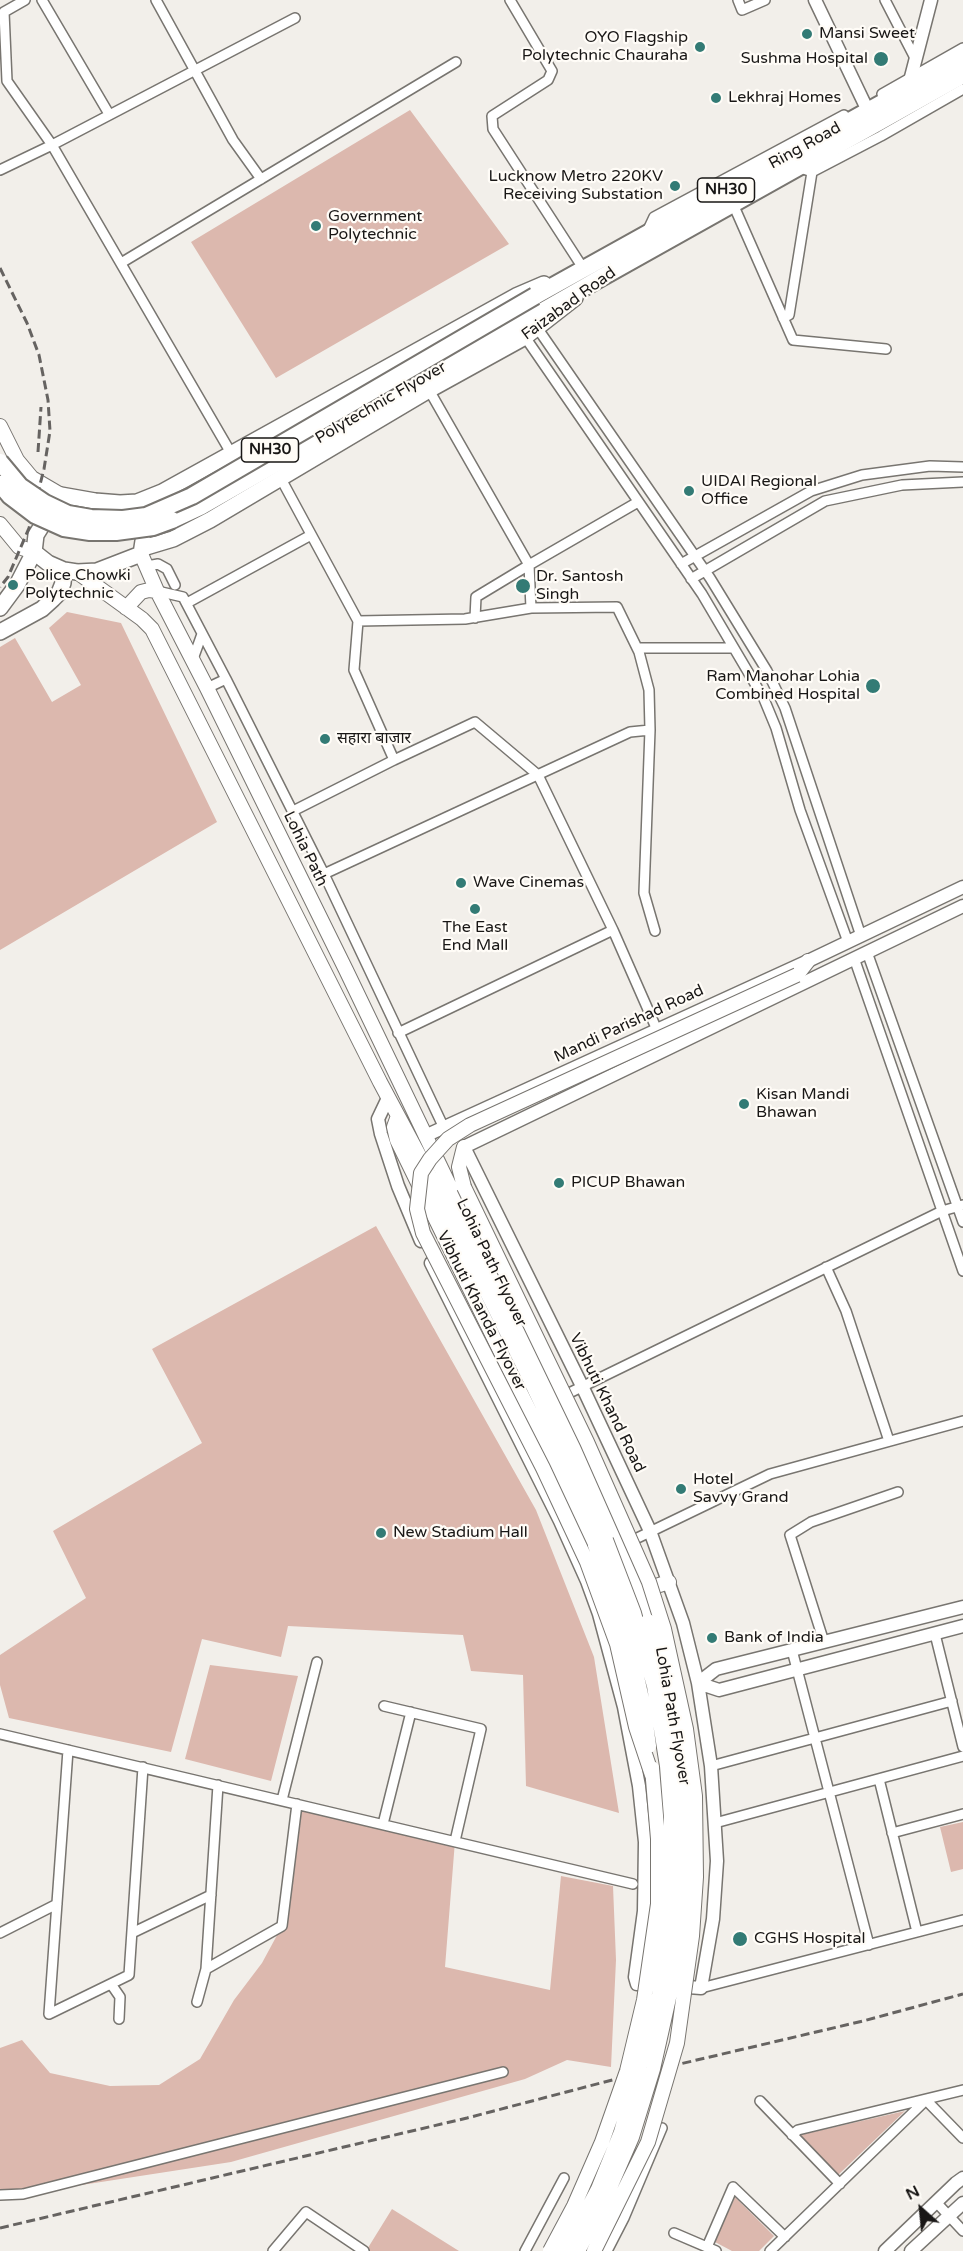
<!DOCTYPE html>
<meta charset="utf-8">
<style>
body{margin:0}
#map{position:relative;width:963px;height:2251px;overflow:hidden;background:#f2efea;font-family:"Varela Round",sans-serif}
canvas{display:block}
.north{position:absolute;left:891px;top:2179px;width:60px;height:60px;-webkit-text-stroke:4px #fffcf7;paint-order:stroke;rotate:333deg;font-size:16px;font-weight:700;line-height:24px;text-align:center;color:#191716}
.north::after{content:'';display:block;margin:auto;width:21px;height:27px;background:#191716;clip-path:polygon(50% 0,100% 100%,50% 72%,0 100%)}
</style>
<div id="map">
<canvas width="963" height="2251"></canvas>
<div class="north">N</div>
</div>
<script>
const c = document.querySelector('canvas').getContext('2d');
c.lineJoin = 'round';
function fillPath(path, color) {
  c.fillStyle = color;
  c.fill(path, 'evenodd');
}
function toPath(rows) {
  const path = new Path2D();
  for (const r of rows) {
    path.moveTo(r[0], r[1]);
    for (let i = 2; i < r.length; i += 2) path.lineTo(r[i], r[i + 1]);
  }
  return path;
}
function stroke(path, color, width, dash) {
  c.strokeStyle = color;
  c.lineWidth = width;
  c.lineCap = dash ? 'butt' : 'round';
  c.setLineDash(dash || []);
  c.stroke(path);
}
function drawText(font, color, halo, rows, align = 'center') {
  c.font = font + ' "Varela Round","Noto Sans Devanagari",sans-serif';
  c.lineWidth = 4.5;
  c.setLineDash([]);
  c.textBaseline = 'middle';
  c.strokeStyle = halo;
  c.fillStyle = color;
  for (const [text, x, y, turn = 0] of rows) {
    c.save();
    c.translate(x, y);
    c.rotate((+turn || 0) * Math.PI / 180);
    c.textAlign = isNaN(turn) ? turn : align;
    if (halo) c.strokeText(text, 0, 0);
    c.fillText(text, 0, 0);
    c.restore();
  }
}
fillPath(toPath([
 [410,110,509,244,276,378,191,242],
 [67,612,121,623,217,822,0,950,0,647,15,638,52,702,81,685,49,628],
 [376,1226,536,1510,594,1657,619,1813,526,1786,523,1675,471,1671,463,1635,288,1626,281,1657,202,1639,171,1752,9,1718,0,1685,0,1655,86,1598,53,1531,202,1443,152,1349],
 [210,1665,298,1676,271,1781,185,1759],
 [297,1804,455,1841,445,1967,550,1990,561,1876,613,1886,616,1960,611,2067,567,2060,525,2079,231,2162,23,2194,0,2195,0,2048,22,2040,50,2073,110,2086,159,2085,200,2059,234,2000,262,1963,282,1926],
 [963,1822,963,1869,951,1872,940,1827],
 [905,2111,838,2175,800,2135],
 [735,2197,774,2236,759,2251,732,2251,715,2242],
 [392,2209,459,2251,366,2251]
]), '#dcb8ae');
const minor = toPath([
 [25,0,4,12,7,81,52,145,231,453],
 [42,0,109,114],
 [156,0,233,140,261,179],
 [510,0,552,71,548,80,492,116,493,129,583,268],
 [738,0,742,10,765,0],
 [885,0,916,60],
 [882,94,963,48],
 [801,168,812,172,881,136,963,89],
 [0,170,52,145,295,18],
 [733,204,793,340,886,349],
 [647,232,654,217,844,115],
 [121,263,456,62],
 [783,318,789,315,812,172],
 [538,329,710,578,767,671,785,708,861,936],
 [525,337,702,594,764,699,776,728,800,810,848,942],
 [429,390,529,565,638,502],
 [280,477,358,621,354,670,394,760],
 [681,564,811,491,862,475,930,466,963,467],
 [147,566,158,564,167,569,175,585],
 [691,579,825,501,902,485,963,482],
 [157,591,183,597,226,679],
 [187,603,311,535],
 [475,618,476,597,529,565,531,608,617,607,639,652,649,690,650,730,644,893,655,931],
 [358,621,465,619,531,608],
 [637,648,733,648],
 [193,659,202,634],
 [207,688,226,679,324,874,444,1128],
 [293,811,394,760,475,722,538,775,613,930,657,1030],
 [324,874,630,732,650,730],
 [867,952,963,1222],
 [854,958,963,1271],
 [398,1033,613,930],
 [826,1267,846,1311,889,1441],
 [561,1397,942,1211,963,1205],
 [627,1543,770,1474,963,1421],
 [935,1634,963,1747],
 [824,1642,790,1535,811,1522,898,1492],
 [792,1650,869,1945],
 [384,1706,481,1729,455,1841],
 [0,1734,633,1884],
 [711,1766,952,1701],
 [879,1779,917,1932],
 [282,1800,317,1662],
 [715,1823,963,1756],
 [383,1824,411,1712],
 [892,1833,963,1814],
 [0,1933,57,1904],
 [132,1933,211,1895],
 [206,1969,282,1926,297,1804],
 [111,1984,120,1997,119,2019],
 [701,1988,963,1920],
 [197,2002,206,1969,218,1785],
 [49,2014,129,1975,143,1767],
 [49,2014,68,1750],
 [760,2101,840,2184],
 [792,2135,798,2130,963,2090],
 [0,2195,23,2194,503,2072],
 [936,2202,963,2231],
 [674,2233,716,2251],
 [707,2247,733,2187,785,2237],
 [273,2251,306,2212,364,2251],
 [525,2251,564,2178],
 [607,2251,624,2218,662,2128],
 [770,2251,926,2100,963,2138]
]);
const tertiary = toPath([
 [815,0,868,111],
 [911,77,931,0],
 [388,1098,378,1119,381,1134,398,1186,421,1241],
 [425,1136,808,961,963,887],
 [431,1263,560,1521,587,1581,599,1614,624,1707,639,1786,645,1842,644,1911,635,1977,637,1984,655,1985],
 [698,1683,716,1669,963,1607],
 [698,1683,719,1690,963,1626],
 [675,1986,701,1988,713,1919,717,1861,711,1766,698,1683,683,1623,650,1531,582,1386,464,1147,963,906],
 [885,2251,956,2183,963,2178],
 [911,2251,963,2203]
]);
const secondary = toPath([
 [0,426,17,460,32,478,61,495],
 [0,524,19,547,34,552],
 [141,554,157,591,207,688,346,970,622,1545,640,1591,648,1621],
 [77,572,142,619,152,629,380,1082,421,1159,526,1371,606,1540],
 [126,608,141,592,149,590,157,591],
 [797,975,808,961],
 [398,1116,394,1127,397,1140,595,1545],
 [464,1187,459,1167,464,1147],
 [640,1591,669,1582]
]);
const primary = toPath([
 [143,548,173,539,210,520,429,390,525,337,575,298],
 [34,552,48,563,64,570,77,572,97,571,141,554,143,541],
 [0,608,17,585,34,552,36,535,61,495,95,501,120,503,137,502,162,492,516,296,544,284],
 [0,632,42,609,53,599,59,593,63,583,64,570]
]);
const trunk = toPath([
 [535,296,963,58],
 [172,520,200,507,597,280,963,75]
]);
stroke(minor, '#787570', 12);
stroke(tertiary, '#787570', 15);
stroke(secondary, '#787570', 16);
stroke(primary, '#787570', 18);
stroke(trunk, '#787570', 20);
stroke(minor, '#fff', 9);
stroke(tertiary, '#fff', 12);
stroke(secondary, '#fff', 14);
stroke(primary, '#fff', 15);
stroke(trunk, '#fff', 16);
stroke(toPath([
 [0,268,27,323,39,355,48,400,50,431,44,469,29,528,8,577,0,587],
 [38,452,41,407],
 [0,2228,467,2118,616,2079,863,2021,963,1994]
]), '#666361', 3, [9, 4.5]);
const secondaryBridge = toPath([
 [464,1187,587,1442,649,1582,664,1629,686,1729,695,1796,696,1877,692,1936,677,2043,648,2142,594,2251],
 [595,1545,628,1636,644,1708,649,1746],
 [652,1775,636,1727,617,1644,587,1562,543,1468,423,1233,417,1209,421,1173,430,1159,448,1139,470,1125,797,975],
 [550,2251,574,2206,602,2142,627,2071,644,2000,658,1904,658,1839,652,1768],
 [565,2251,598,2189,621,2132,659,1995,670,1897,671,1817,667,1766,654,1686,634,1613,606,1540],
 [578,2251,602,2206,632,2137,653,2069,671,1989,683,1901,684,1826,679,1769,666,1687,648,1621]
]);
const trunkBridge = toPath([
 [0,462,20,486,45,503,68,514,91,518,123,519,146,516,192,496,535,296],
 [0,484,10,496,35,515,64,528,90,532,116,532,153,527,172,520]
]);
stroke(secondaryBridge, '#787570', 16, []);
stroke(trunkBridge, '#787570', 20, []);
stroke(secondaryBridge, '#fff', 14);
stroke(trunkBridge, '#fff', 16);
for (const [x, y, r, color] of [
 [807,34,6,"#337b75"],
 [700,47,6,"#337b75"],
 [881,59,8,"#337b75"],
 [716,98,6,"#337b75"],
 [675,186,6,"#337b75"],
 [316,226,6,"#337b75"],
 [689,491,6,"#337b75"],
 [13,585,6,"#337b75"],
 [523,586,8,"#337b75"],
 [873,686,8,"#337b75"],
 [325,739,6,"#337b75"],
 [461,883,6,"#337b75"],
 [475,909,6,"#337b75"],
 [744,1104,6,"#337b75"],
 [559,1183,6,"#337b75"],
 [681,1489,6,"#337b75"],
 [381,1533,6,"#337b75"],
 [712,1638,6,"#337b75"],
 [740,1939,8,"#337b75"]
]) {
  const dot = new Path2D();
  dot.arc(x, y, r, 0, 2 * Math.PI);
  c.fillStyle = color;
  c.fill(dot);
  stroke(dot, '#fffcf7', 2);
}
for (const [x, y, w] of [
 [726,190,57],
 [270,450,57]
]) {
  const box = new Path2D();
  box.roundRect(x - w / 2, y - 12, w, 24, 4.5);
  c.fillStyle = '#fffcf7';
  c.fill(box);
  stroke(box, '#191716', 1.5);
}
drawText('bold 15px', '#191716', null, [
 ["NH30",726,190],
 ["NH30",270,450]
]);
drawText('16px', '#191716', '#fffcf7', [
 ["Mansi Sweet",819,34],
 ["OYO Flagship",688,38,"right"],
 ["Polytechnic Chauraha",688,56,"right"],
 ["Sushma Hospital",868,59,"right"],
 ["Lekhraj Homes",728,98],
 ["Lucknow Metro 220KV",663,177,"right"],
 ["Receiving Substation",663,195,"right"],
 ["Government",328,217],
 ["Polytechnic",328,235],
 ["UIDAI Regional",701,482],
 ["Office",701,500],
 ["Police Chowki",25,576],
 ["Polytechnic",25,594],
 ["Dr. Santosh",536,577],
 ["Singh",536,595],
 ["Ram Manohar Lohia",860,677,"right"],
 ["Combined Hospital",860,695,"right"],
 ["सहारा बाजार",337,739],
 ["Wave Cinemas",473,883],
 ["The East",475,928,"center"],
 ["End Mall",475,946,"center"],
 ["Kisan Mandi",756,1095],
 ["Bhawan",756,1113],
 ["PICUP Bhawan",571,1183],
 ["Hotel",693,1480],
 ["Savvy Grand",693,1498],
 ["New Stadium Hall",393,1533],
 ["Bank of India",724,1638],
 ["CGHS Hospital",754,1939]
], 'left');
drawText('16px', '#191716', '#fffcf7', [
 ["Ring Road",805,146,-29],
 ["Faizabad Road",569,304,-36],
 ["Polytechnic Flyover",381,403,-30],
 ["Lohia Path",305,849,64],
 ["Mandi Parishad Road",629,1024,-25],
 ["Lohia Path Flyover",491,1263,64],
 ["Vibhuti Khanda Flyover",481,1311,63],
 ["Vibhuti Khand Road",607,1403,64],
 ["Lohia Path Flyover",672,1716,80]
]);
</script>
